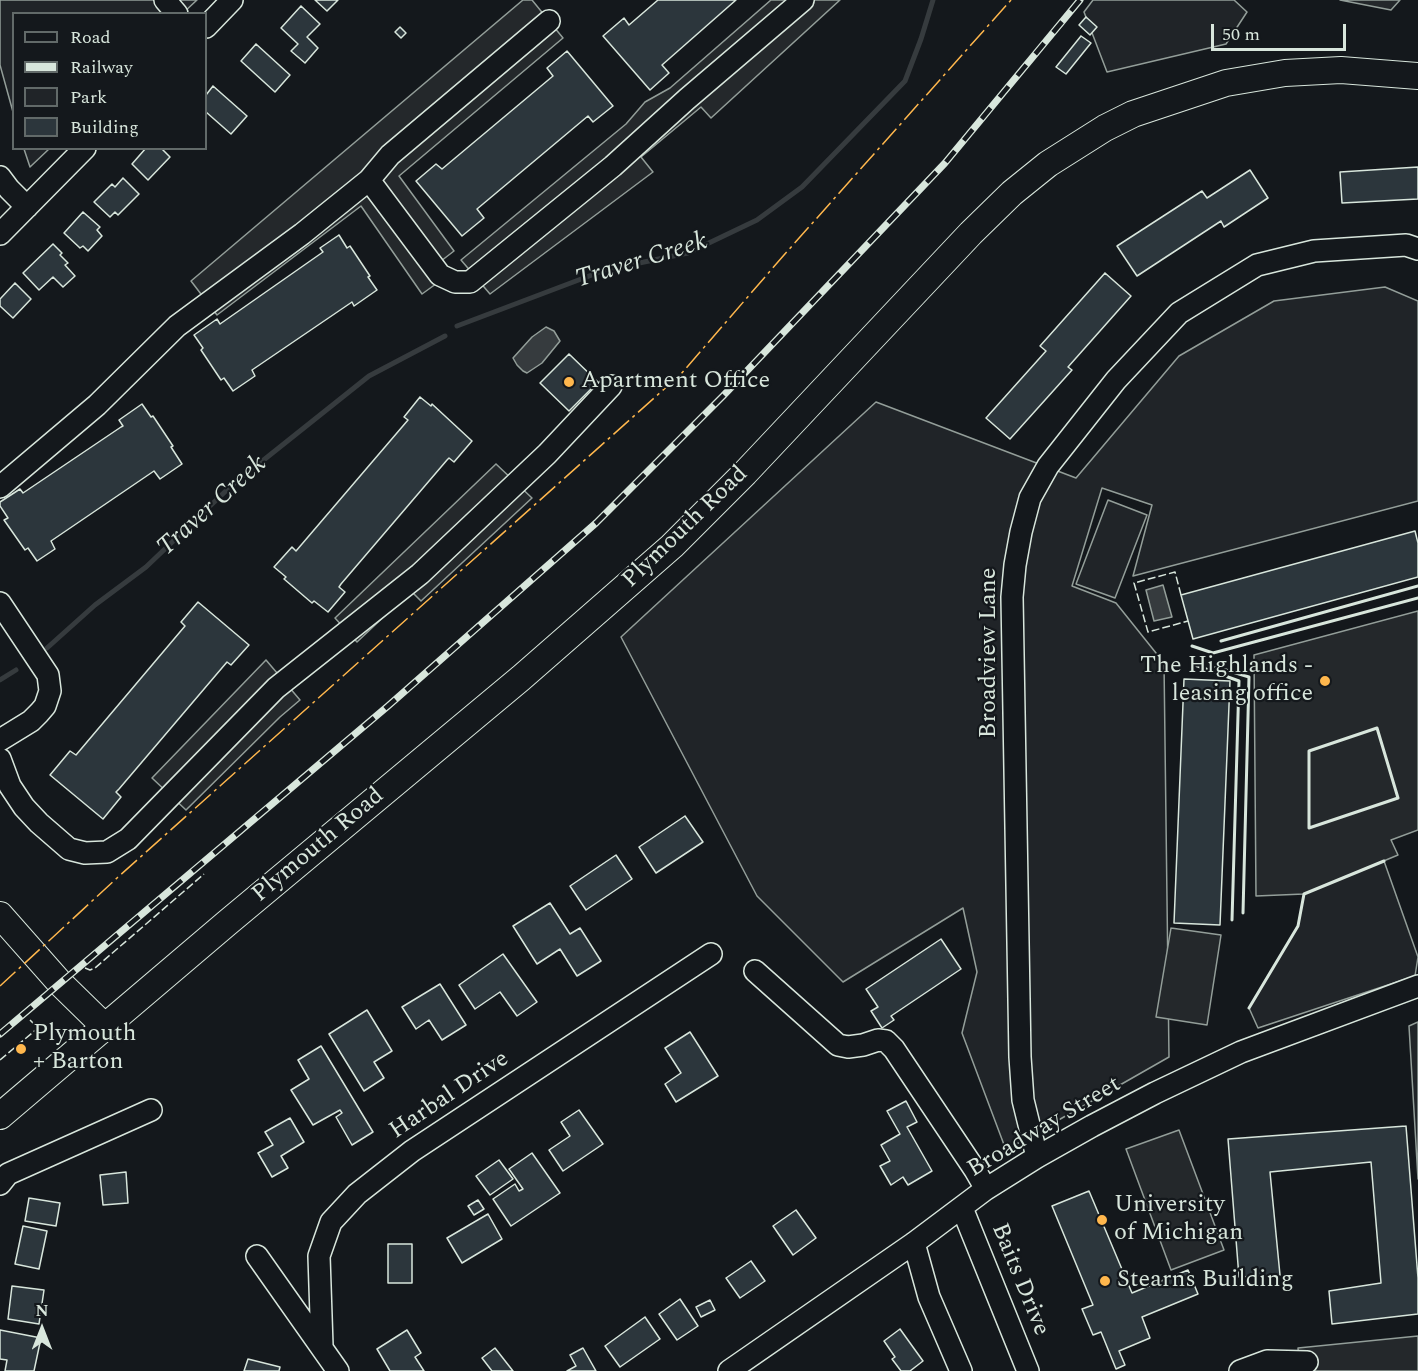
<!DOCTYPE html>
<style>
body{margin:0}
#map{position:relative;width:1418px;height:1371px;overflow:hidden;background:#14181c;font-family:Spectral,serif}
canvas{display:block}
.legend{position:absolute;left:12px;top:12px;width:195px;height:138px;box-sizing:border-box;background:#14181c;border:2px solid #626a69;margin:0;padding:8px 10px;list-style:none;font-size:18px;color:#d8e6dc}
.legend li{display:flex;align-items:center;gap:12px;height:30px}
.legend b{width:30px;border:2px solid #626a69}
.north{position:absolute;left:12px;top:1299px;width:60px;height:60px;-webkit-text-stroke:4px #14181c;paint-order:stroke;rotate:0deg;font-size:16px;font-weight:700;line-height:24px;text-align:center;color:#d8e6dc}
.north::after{content:'';display:block;margin:auto;width:21px;height:27px;background:#d8e6dc;clip-path:polygon(50% 0,100% 100%,50% 72%,0 100%)}
.scale{position:absolute;left:1211px;top:24px;width:135px;height:27px;box-sizing:border-box;border:3px solid #d8e6dc;border-top:0;padding-left:8px;font-size:18px;line-height:21px;white-space:nowrap;color:#d8e6dc;-webkit-text-stroke:4px #14181c;paint-order:stroke}
</style>
<div id="map">
<canvas width="1418" height="1371"></canvas>
<ul class="legend">
<li><b style="height:8px;background:#14181c"></b>Road</li>
<li><b style="height:8px;background:#d8e6dc"></b>Railway</li>
<li><b style="height:16px;background:#202428"></b>Park</li>
<li><b style="height:16px;background:#2c363c"></b>Building</li>
</ul>
<div class="north">N</div>
<div class="scale">50 m</div>
</div>
<script>
const c = document.querySelector('canvas').getContext('2d');
c.lineJoin = 'round';
function fillPath(path, color) {
  c.fillStyle = color;
  c.fill(path, 'evenodd');
}
function toPath(rows) {
  const path = new Path2D();
  for (const r of rows) {
    path.moveTo(r[0], r[1]);
    for (let i = 2; i < r.length; i += 2) path.lineTo(r[i], r[i + 1]);
  }
  return path;
}
function stroke(path, color, width, dash) {
  c.strokeStyle = color;
  c.lineWidth = width;
  c.lineCap = dash ? 'butt' : 'round';
  c.setLineDash(dash || []);
  c.stroke(path);
}
function drawText(font, color, halo, rows, align = 'center') {
  c.font = font + ' Spectral,serif';
  c.lineWidth = 4.5;
  c.setLineDash([]);
  c.textBaseline = 'middle';
  c.strokeStyle = halo;
  c.fillStyle = color;
  for (const [text, x, y, turn = 0] of rows) {
    c.save();
    c.translate(x, y);
    c.rotate((+turn || 0) * Math.PI / 180);
    c.textAlign = isNaN(turn) ? turn : align;
    if (halo) c.strokeText(text, 0, 0);
    c.fillText(text, 0, 0);
    c.restore();
  }
}
const green = toPath([
 [0,0,197,0,183,13,14,14,13,112,0,65,0,0],
 [1093,0,1234,0,1247,12,1226,44,1107,72,1084,12,1093,0],
 [24,149,24,148,49,149,30,167,24,149],
 [1385,287,1418,301,1418,501,1133,576,1152,505,1102,488,1072,586,1116,603,1164,663,1169,1057,1006,1150,962,1033,977,972,963,908,843,982,757,896,621,637,876,402,1076,478,1179,356,1274,301,1385,287],
 [1108,500,1147,515,1115,598,1076,584,1108,500],
 [1384,861,1418,957,1415,976,1258,1028,1249,1008,1298,926,1304,894,1384,861],
 [1418,1022,1418,1179,1409,1026,1418,1022]
]);
fillPath(green, '#202428');
stroke(green, '#939e99', 1.5);
const parking = toPath([
 [523,0,532,0,563,38,399,176,454,251,441,261,451,273,422,294,361,206,217,315,191,281,523,0],
 [771,0,840,0,711,118,701,107,641,157,653,172,490,294,461,260,626,124,645,102,670,88,771,0],
 [1340,0,1400,0,1391,10,1340,0],
 [496,464,532,498,421,601,411,591,357,642,335,618,496,464],
 [1418,611,1418,830,1391,840,1398,855,1304,894,1256,896,1254,655,1418,611],
 [266,660,300,700,280,717,186,810,152,778,266,660],
 [1171,928,1221,935,1207,1025,1156,1017,1171,928],
 [1179,1130,1224,1250,1171,1270,1126,1149,1179,1130],
 [1418,1336,1418,1371,1300,1371,1298,1348,1418,1336]
]);
fillPath(parking, '#24282b');
stroke(parking, '#939e99', 1.5);
const water = toPath([
 [546,327,554,331,560,341,542,363,527,373,523,371,517,365,513,358,532,337,546,327],
 [1163,585,1172,617,1154,621,1146,590,1163,585]
]);
fillPath(water, '#363b3e');
stroke(water, '#939e99', 1.5);
stroke(toPath([
 [457,326,605,270,688,253,757,220,802,187,905,81,921,39,933,0],
 [47,648,95,605,146,567,231,486,369,376,445,336],
 [0,680,16,670]
]), '#363b3e', 5);
const building = toPath([
 [315,0,338,0,327,11,315,0],
 [658,0,736,0,662,65,669,73,650,90,603,36,624,18,629,25,658,0],
 [301,6,320,24,307,37,318,48,305,63,291,51,298,44,281,28,301,6],
 [1086,17,1097,27,1090,35,1079,25,1086,17],
 [400,27,406,33,401,38,395,32,400,27],
 [1081,36,1091,43,1066,74,1056,67,1081,36],
 [256,44,290,75,275,92,241,61,256,44],
 [567,51,613,106,593,122,588,116,477,209,484,218,462,236,416,181,436,164,442,169,553,76,547,68,567,51],
 [213,86,247,116,231,134,206,112,206,95,213,86],
 [146,148,161,148,170,157,148,180,132,164,146,148],
 [1418,167,1418,199,1342,203,1340,172,1418,167],
 [1250,170,1268,198,1224,227,1221,221,1137,276,1117,246,1202,191,1207,198,1250,170],
 [123,178,139,194,118,215,115,212,110,217,94,202,112,184,115,187,123,178],
 [83,212,100,227,97,230,102,236,88,251,83,246,80,248,64,233,83,212],
 [339,235,347,248,350,246,370,276,368,277,377,290,354,306,352,302,252,370,255,376,233,391,224,378,221,380,201,350,203,348,194,335,217,319,220,324,323,252,320,248,339,235],
 [53,244,62,253,60,255,68,263,65,265,75,276,63,287,53,277,39,290,23,273,53,244],
 [1105,273,1131,296,1068,367,1072,370,1010,439,986,418,1046,351,1040,346,1105,273],
 [15,283,31,299,13,318,0,306,0,299,15,283],
 [569,354,598,382,569,411,540,383,569,354],
 [420,397,431,406,432,404,472,441,454,462,449,458,447,460,341,584,339,587,345,592,328,612,314,601,312,603,284,579,286,577,274,567,292,547,296,551,408,420,404,417,420,397],
 [142,404,151,417,153,416,173,446,171,447,182,464,160,479,154,471,51,541,55,549,37,561,28,548,25,550,4,520,8,518,0,506,0,502,20,489,23,493,121,427,123,426,119,420,142,404],
 [1415,531,1418,543,1418,577,1193,639,1181,595,1415,531],
 [198,602,249,645,231,665,227,662,119,789,116,792,121,797,103,819,50,775,70,751,76,755,185,626,181,622,198,602],
 [1184,679,1230,681,1220,925,1174,923,1184,679],
 [685,816,703,842,656,873,639,847,685,816],
 [616,855,632,879,586,910,570,886,616,855],
 [550,903,570,934,580,928,601,961,577,976,560,949,537,964,513,926,550,903],
 [941,939,961,969,891,1016,894,1020,882,1028,871,1011,878,1007,866,989,941,939],
 [503,954,537,1002,517,1016,500,992,475,1009,459,985,503,954],
 [440,984,466,1025,442,1040,429,1020,416,1029,402,1007,440,984],
 [367,1010,392,1051,374,1062,384,1078,364,1091,329,1034,367,1010],
 [690,1032,718,1076,676,1102,665,1084,681,1073,665,1048,690,1032],
 [321,1046,373,1132,352,1145,336,1117,342,1113,340,1110,313,1125,291,1090,309,1079,298,1060,321,1046],
 [906,1101,917,1122,907,1127,932,1171,908,1185,903,1177,891,1185,880,1166,890,1161,881,1145,900,1134,887,1111,906,1101],
 [579,1110,603,1144,563,1171,549,1150,570,1136,561,1122,579,1110],
 [290,1118,304,1142,281,1156,288,1168,272,1177,258,1153,273,1145,265,1132,290,1118],
 [1406,1126,1418,1278,1418,1314,1332,1324,1329,1291,1381,1283,1371,1162,1270,1172,1280,1275,1239,1277,1228,1139,1406,1126],
 [532,1153,560,1193,511,1226,493,1199,515,1184,519,1191,523,1189,509,1169,532,1153],
 [499,1160,513,1179,490,1195,476,1176,499,1160],
 [126,1172,128,1203,103,1205,100,1175,126,1172],
 [1089,1191,1132,1293,1188,1270,1198,1294,1142,1317,1150,1338,1119,1351,1125,1365,1116,1369,1101,1332,1093,1335,1082,1309,1093,1305,1052,1206,1089,1191],
 [29,1198,60,1203,56,1226,25,1221,29,1198],
 [478,1200,484,1209,474,1215,468,1206,478,1200],
 [796,1210,816,1238,793,1255,773,1226,796,1210],
 [488,1214,502,1239,462,1263,447,1238,488,1214],
 [23,1226,47,1231,39,1269,15,1264,23,1226],
 [388,1244,412,1244,412,1283,388,1283,388,1244],
 [751,1261,765,1281,740,1298,726,1278,751,1261],
 [12,1286,44,1290,39,1324,8,1319,12,1286],
 [680,1299,698,1326,677,1340,659,1314,680,1299],
 [710,1300,715,1310,701,1317,696,1307,710,1300],
 [645,1317,660,1339,620,1367,605,1346,645,1317],
 [900,1329,923,1361,910,1371,901,1371,892,1359,895,1357,884,1341,900,1329],
 [0,1330,41,1338,34,1371,5,1371,7,1360,0,1359,0,1330],
 [407,1330,421,1353,415,1357,424,1371,390,1371,377,1349,407,1330],
 [495,1348,513,1371,492,1371,482,1358,495,1348],
 [583,1348,596,1371,567,1371,576,1366,570,1355,583,1348],
 [248,1359,280,1367,279,1371,244,1371,248,1359]
]);
fillPath(building, '#2c363c');
stroke(building, '#d8e6dc', 1.5);
const minor = toPath([
 [165,0,177,14],
 [206,27,232,0],
 [0,177,9,189,27,207],
 [369,180,440,275,455,282,470,282,613,166,687,99,803,0],
 [0,234,85,148],
 [0,487,97,405,177,326,302,234,369,180,390,155,549,21],
 [0,603,48,675,50,691,45,706,39,713,31,721,0,740],
 [0,759,10,786,24,807,39,823,69,849,85,853,107,852,128,839,276,688,420,574,547,454,611,386],
 [755,971,838,1045,848,1047,863,1045,878,1040,886,1041,894,1049,975,1170,986,1189],
 [1037,1157,1023,1100,1020,1057,1012,597,1015,565,1021,532,1030,498,1048,466,1116,380,1179,313,1257,265,1314,251,1406,245,1418,249],
 [0,1184,8,1174,151,1110],
 [962,1208,1028,1371],
 [914,1243,929,1297,961,1371],
 [257,1256,338,1371],
 [322,1346,319,1256,331,1222,357,1194,412,1151,711,954],
 [729,1371,914,1243,986,1189,1037,1157,1092,1126,1155,1093,1241,1052,1418,986],
 [1240,1371,1267,1361,1307,1362]
]);
const major = toPath([
 [0,915,60,983,104,1026],
 [0,1116,227,923,521,678,672,546,745,473,971,233,1012,193,1048,164,1105,128,1133,114,1226,83,1285,73,1341,70,1418,76]
]);
stroke(minor, '#d8e6dc', 24);
stroke(major, '#d8e6dc', 28);
stroke(minor, '#14181c', 21);
stroke(major, '#14181c', 26);
const rail = toPath([
 [0,1034,388,706,596,523,723,396,945,163,1080,0]
]);
stroke(rail, '#d8e6dc', 7);
stroke(rail, '#14181c', 4.5, [14]);
stroke(toPath([
 [1181,595,1175,572,1134,583,1148,632,1188,621],
 [85,968,90,970,95,968,204,874],
 [0,1060,38,1028,30,1020]
]), '#d8e6dc', 1.5, [8, 3]);
stroke(toPath([
 [1221,641,1418,586],
 [1192,646,1213,653,1418,598],
 [1192,664,1239,681,1232,920],
 [1216,667,1249,677,1243,913],
 [1377,728,1398,798,1309,828,1309,751,1377,728],
 [1249,1008,1298,926,1304,894,1384,861]
]), '#d8e6dc', 3);
stroke(toPath([
 [0,986,117,878,681,374,784,255,1011,0]
]), '#ffb74d', 1.5, [21, 4.5, 3, 4.5]);
for (const [x, y, r, color] of [
 [569,382,6,"#ffb74d"],
 [1325,681,6,"#ffb74d"],
 [21,1049,6,"#ffb74d"],
 [1102,1220,6,"#ffb74d"],
 [1105,1281,6,"#ffb74d"]
]) {
  const dot = new Path2D();
  dot.arc(x, y, r, 0, 2 * Math.PI);
  c.fillStyle = color;
  c.fill(dot);
  stroke(dot, '#14181c', 2);
}
drawText('24px', '#d8e6dc', '#14181c', [
 ["Apartment Office",581,382],
 ["The Highlands -",1313,667,"right"],
 ["leasing office",1313,695,"right"],
 ["Plymouth",33,1035],
 ["+ Barton",33,1063],
 ["University",1114,1206],
 ["of Michigan",1114,1234],
 ["Stearns Building",1117,1281]
], 'left');
drawText('24px', '#d8e6dc', '#14181c', [
 ["Plymouth Road",686,528,-44],
 ["Broadview Lane",990,653,-90],
 ["Plymouth Road",319,846,-40],
 ["Harbal Drive",450,1096,-34],
 ["Broadway Street",1045,1128,-31],
 ["Baits Drive",1019,1280,68]
]);
drawText('italic 26px', '#d8e6dc', '#14181c', [
 ["Traver Creek",642,262,-17],
 ["Traver Creek",213,507,-42]
]);
</script>
